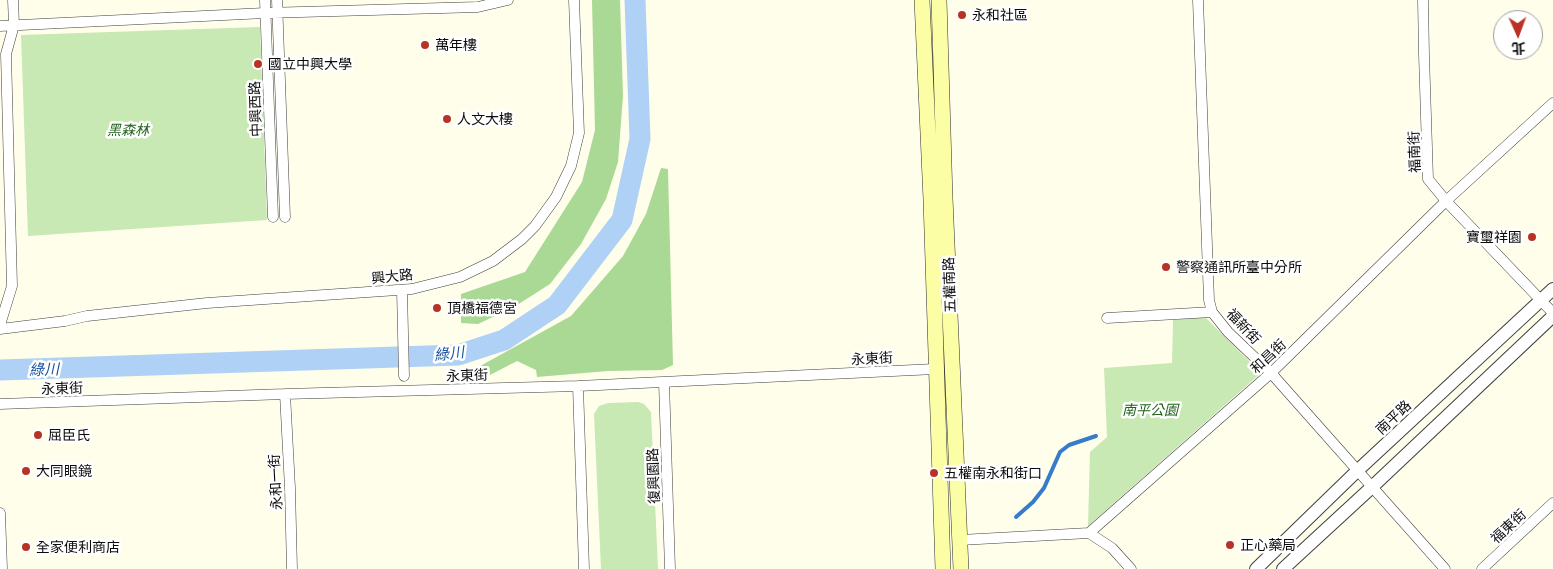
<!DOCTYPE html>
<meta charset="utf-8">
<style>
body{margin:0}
#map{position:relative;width:1553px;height:569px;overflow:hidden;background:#fffeea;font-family:Georgia,"Noto Sans TC",serif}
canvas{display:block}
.north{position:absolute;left:1493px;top:10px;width:50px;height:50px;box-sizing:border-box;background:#fff;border:1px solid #9d9d9d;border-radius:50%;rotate:178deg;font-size:14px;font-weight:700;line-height:20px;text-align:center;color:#0b0b0b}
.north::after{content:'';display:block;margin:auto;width:18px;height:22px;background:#b93325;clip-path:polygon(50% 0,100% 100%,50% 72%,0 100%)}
</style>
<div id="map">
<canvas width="1553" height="569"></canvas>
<div class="north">北</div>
</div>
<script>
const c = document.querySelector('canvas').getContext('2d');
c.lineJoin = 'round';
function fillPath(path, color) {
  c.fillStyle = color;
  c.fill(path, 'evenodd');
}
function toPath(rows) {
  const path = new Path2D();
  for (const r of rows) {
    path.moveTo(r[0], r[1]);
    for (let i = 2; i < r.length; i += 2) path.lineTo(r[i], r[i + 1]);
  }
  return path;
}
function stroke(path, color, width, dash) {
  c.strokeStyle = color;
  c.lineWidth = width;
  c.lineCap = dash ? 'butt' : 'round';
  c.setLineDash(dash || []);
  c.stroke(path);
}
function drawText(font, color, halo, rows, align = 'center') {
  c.font = font + ' Georgia,"Noto Sans TC",serif';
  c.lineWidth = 5;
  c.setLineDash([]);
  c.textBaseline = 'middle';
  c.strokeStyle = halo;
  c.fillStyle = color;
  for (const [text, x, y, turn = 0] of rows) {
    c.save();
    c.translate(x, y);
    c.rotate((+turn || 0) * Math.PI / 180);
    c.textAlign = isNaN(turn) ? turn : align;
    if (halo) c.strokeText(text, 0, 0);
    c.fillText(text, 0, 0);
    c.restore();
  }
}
fillPath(toPath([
 [260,27,267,220,28,236,21,35],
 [1205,317,1261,373,1088,526,1090,452,1107,437,1104,368,1172,363,1173,320],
 [638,402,644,404,651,412,658,569,601,569,594,414,599,406,608,403]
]), '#c8e8b4');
fillPath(toPath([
 [592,0,620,0,623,96,618,162,606,199,581,244,550,284,514,307,478,324,461,323,461,294,525,272,582,182,595,130],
 [661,168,668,169,673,365,662,370,608,371,537,377,536,370,517,361,490,375,462,376,571,316,623,256,646,214]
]), '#a9d994');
stroke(toPath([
 [1016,517,1033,502,1044,488,1060,452,1069,445,1096,436]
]), '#377ccc', 4);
stroke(toPath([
 [0,370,458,355,504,340,557,305,622,220,640,139,635,0]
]), '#afd1f5', 21);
const minor = toPath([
 [265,0,273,217],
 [277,0,285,217],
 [1198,0,1209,300,1212,312,1228,332,1271,373,1445,569],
 [1423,0,1424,55,1428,179,1446,201,1553,313],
 [0,26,265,13,478,7,508,0],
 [402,290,404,376],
 [1107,318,1212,312],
 [0,325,12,286,6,54,14,25,13,0],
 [0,329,65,321,87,316,207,303,412,289,460,277,493,261,522,239,535,226,556,197,571,166,579,133,574,0],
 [664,382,670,569],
 [578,386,584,569],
 [285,394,290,488,292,569],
 [0,404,285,394,578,386,935,369],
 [0,513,2,569],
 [1089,533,1112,548,1131,569],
 [960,540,1089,533,1271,373,1446,201,1553,103],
 [1482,569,1553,503]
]);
const tertiary = toPath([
 [1256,569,1357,471,1553,289],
 [1283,569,1372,487,1553,316]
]);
const secondary = toPath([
 [922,0,931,200,943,569],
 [939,0,945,198,961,569]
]);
stroke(minor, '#3e3e3e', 11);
stroke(tertiary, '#3e3e3e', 14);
stroke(secondary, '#2d2d2d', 16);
stroke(minor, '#fff', 10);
stroke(tertiary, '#fff', 12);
stroke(secondary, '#fcfea5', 15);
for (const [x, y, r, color] of [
 [962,15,5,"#b93325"],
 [425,45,5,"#b93325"],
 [258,64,5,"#b93325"],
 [447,119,5,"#b93325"],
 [1532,237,5,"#b93325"],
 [1166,267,5,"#b93325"],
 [437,308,5,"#b93325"],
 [38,435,5,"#b93325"],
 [26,471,5,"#b93325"],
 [934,473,5,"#b93325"],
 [1230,545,5,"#b93325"],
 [26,547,5,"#b93325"]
]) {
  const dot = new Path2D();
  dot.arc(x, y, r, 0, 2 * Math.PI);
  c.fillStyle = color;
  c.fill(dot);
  stroke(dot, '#fff', 2);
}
drawText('14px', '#0b0b0b', '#fff', [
 ["永和社區",972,15],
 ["萬年樓",435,45],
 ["國立中興大學",268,64],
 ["人文大樓",457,119],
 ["寶璽祥園",1522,237,"right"],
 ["警察通訊所臺中分所",1176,267],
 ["頂橋福德宮",447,308],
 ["屈臣氏",48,435],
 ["大同眼鏡",36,471],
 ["五權南永和街口",944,473],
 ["正心藥局",1240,545],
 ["全家便利商店",36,547]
], 'left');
drawText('14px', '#0b0b0b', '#fff', [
 ["中興西路",255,109,-92],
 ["福南街",1414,152,-92],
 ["興大路",392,276,-6],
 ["五權南路",949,285,-92],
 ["福新街",1244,326,47],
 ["和昌街",1268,356,-43],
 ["永東街",872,358,-3],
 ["永東街",467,375,-2],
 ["永東街",62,388,-2],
 ["南平路",1393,417,-43],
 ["復興園路",653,476,-92],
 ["永和一街",275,482,-93],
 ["福東街",1508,526,-43]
]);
drawText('italic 14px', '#22621d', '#fff', [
 ["黑森林",128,130],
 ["南平公園",1150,410]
]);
drawText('italic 15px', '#164f9b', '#fff', [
 ["綠川",449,353,-7],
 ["綠川",44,369,-2]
]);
</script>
